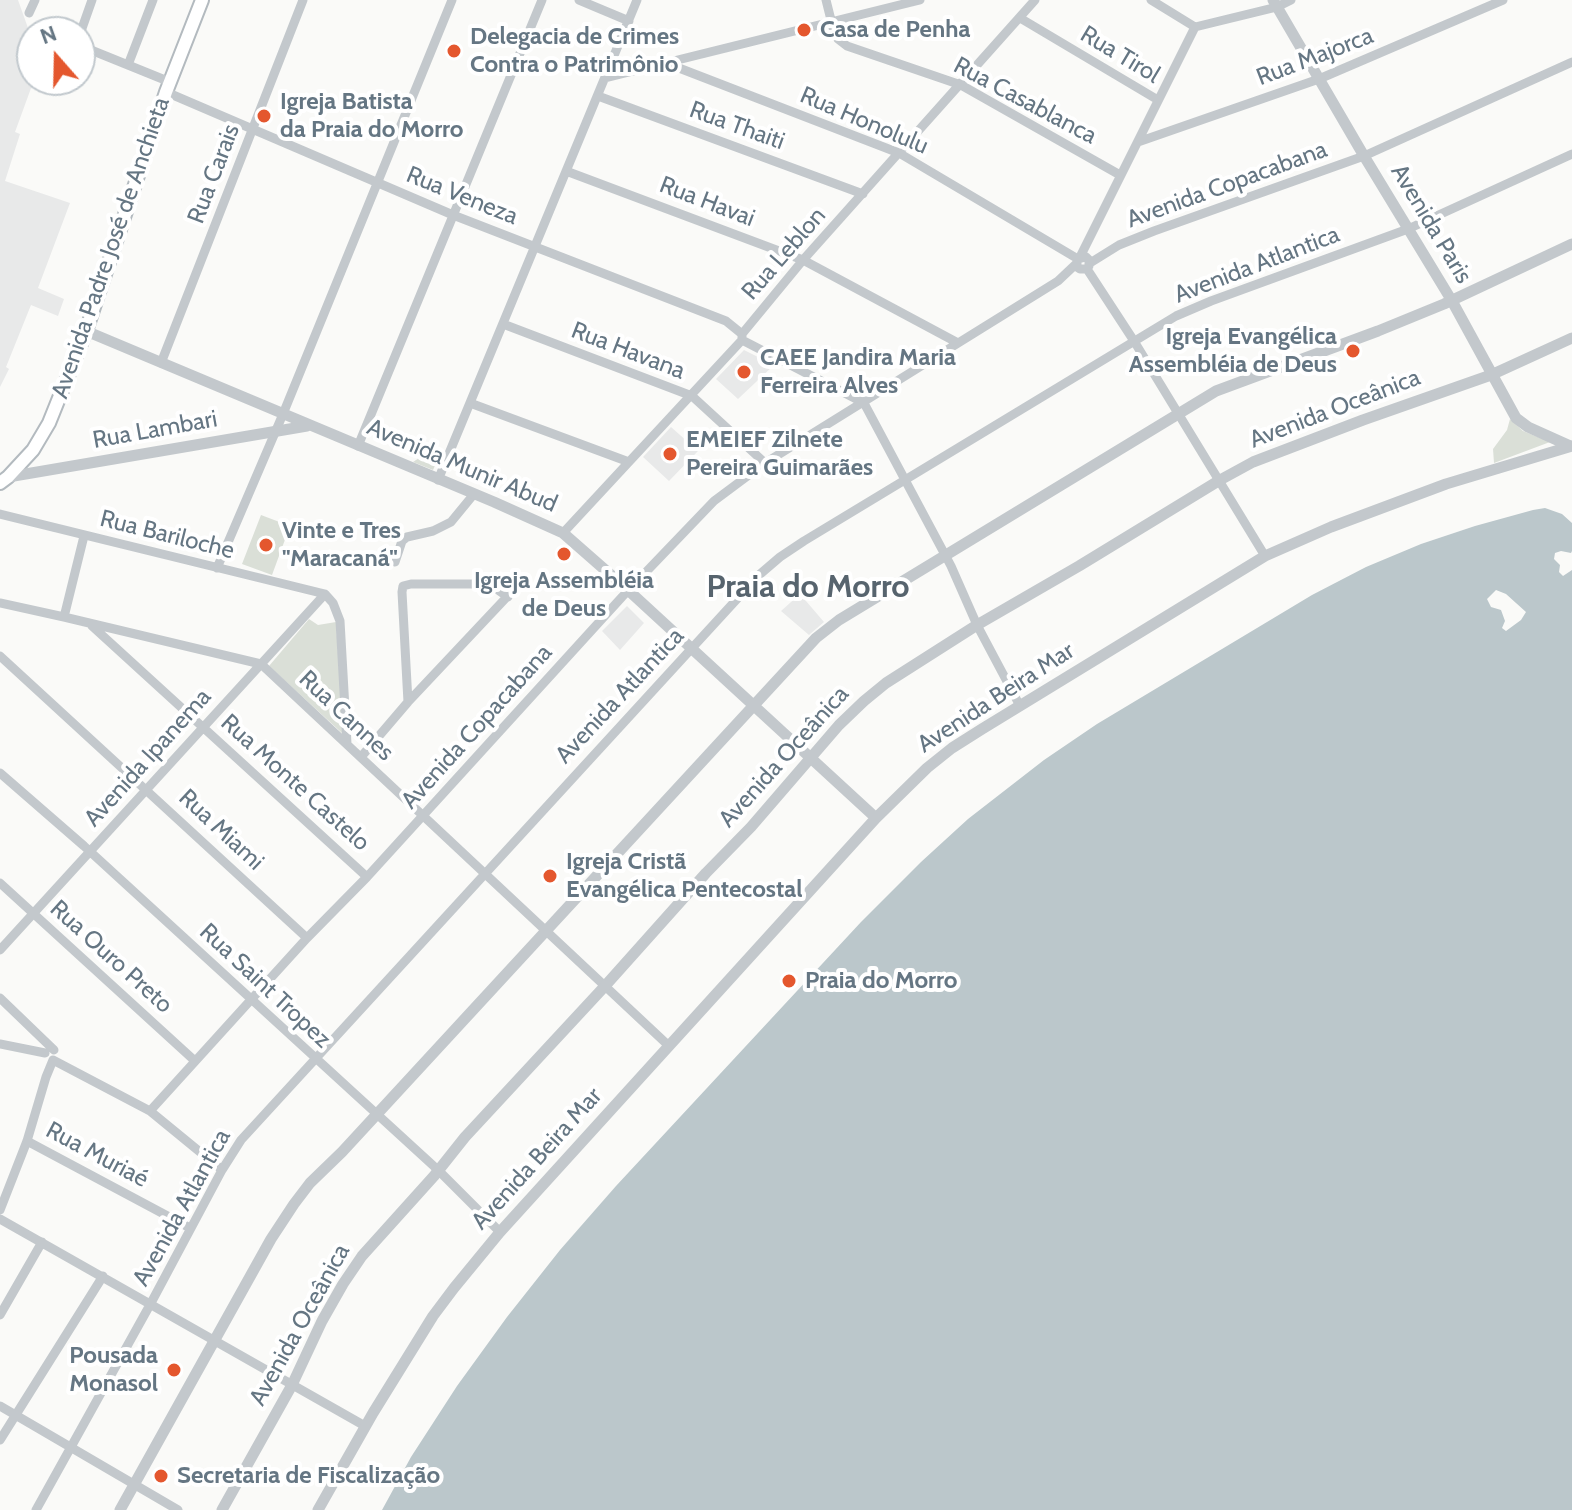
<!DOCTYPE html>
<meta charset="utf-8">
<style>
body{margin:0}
#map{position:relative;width:1572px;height:1510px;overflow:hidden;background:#fafaf8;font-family:Cabin,sans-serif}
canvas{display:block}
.north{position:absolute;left:16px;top:16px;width:80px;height:80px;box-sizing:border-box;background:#fff;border:2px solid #c1c8cd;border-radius:50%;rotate:340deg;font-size:22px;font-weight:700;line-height:32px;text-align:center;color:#657683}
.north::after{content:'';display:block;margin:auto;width:28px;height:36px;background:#e4572e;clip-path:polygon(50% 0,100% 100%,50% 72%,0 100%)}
</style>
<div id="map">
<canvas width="1572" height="1510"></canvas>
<div class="north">N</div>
</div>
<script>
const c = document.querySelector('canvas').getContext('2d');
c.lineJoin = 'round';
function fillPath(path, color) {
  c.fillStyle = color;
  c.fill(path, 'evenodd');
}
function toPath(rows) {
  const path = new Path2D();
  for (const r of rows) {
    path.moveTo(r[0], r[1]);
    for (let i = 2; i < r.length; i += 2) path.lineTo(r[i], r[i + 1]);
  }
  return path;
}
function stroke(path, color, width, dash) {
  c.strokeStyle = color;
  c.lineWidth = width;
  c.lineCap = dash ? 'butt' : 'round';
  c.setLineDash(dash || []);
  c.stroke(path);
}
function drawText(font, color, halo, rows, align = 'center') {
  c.font = font + ' Cabin,sans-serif';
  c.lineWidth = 8;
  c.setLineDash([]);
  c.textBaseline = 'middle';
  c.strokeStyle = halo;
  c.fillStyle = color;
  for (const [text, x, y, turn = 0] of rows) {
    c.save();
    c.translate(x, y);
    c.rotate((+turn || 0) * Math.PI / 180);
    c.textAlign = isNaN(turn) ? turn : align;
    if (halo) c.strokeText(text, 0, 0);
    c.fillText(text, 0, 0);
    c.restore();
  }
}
fillPath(toPath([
 [0,0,18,0,28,28,17,57,32,63,32,80,34,80,15,132,20,134,5,181,70,203,38,288,64,299,58,316,31,305,6,367,9,369,0,387],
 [744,350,774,365,738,399,716,379],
 [671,427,698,451,669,481,643,457],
 [800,594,824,622,809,635,781,611],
 [627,606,644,623,620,650,602,631]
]), '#e8e9e9');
fillPath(toPath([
 [1510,419,1523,431,1550,442,1494,463,1493,449,1507,430],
 [432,452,440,455,433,470,413,462,422,456],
 [261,515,290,526,272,575,242,564],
 [309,619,318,625,336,622,343,734,269,666]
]), '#dadfd7');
fillPath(toPath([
 [1545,508,1562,514,1572,523,1572,551,1571,553,1561,551,1555,553,1554,559,1560,565,1559,572,1563,576,1572,570,1572,1510,382,1510,411,1457,457,1386,507,1317,560,1250,616,1186,861,922,921,862,968,819,1044,760,1097,724,1312,595,1366,567,1421,544,1475,526,1533,510],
 [1496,590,1506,594,1526,612,1521,620,1506,631,1502,628,1505,621,1501,610,1491,607,1487,599]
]), '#bbc7cb');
const secondary = toPath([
 [0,483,8,477,33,450,49,423,86,331,166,92,202,0]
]);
stroke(secondary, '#b3babf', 16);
stroke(toPath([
 [579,0,629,21],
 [826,0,834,32,838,39,847,46,961,85,1120,175],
 [1151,0,1195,27],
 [29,13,35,0],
 [1020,18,1158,100],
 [1195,27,1277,7,1291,0],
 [80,34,92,0],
 [80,35,83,44,86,48,170,82],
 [666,63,899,153,1078,259,1086,257,1089,260,1089,266,1087,269,1080,269,1077,267,1077,262],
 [128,65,153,0],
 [605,78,920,0],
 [166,92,453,215,726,321,742,334],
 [598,96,863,194],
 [1138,142,1319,79,1503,0],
 [566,171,803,260,958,343],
 [1080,257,1195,27],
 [1090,263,1119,245,1154,231,1364,156,1572,62],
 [1087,269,1134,341,1265,556],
 [503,324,692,396,765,463],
 [742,340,864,403,951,566,977,625,1020,706],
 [161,363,303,0],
 [470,403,629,462],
 [358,446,542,0],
 [438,480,637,0],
 [0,514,325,594],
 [563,533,742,340,742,334,803,260,1035,0],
 [395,562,402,541,407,537,433,531,451,522,474,494],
 [217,568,283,414,452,0],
 [325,594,333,603,340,621,347,744],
 [0,603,64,617,261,664,669,1046],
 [64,617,84,536],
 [92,626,367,877],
 [0,656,307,938],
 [408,702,402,592,403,586,411,584,485,584,494,587,508,597],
 [361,757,408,702,520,583],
 [0,773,84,846,438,1170,500,1232],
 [0,883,195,1061],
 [0,950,325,594],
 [0,998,54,1050],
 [0,1044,45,1053],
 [150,1111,307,938,367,877,622,597,714,501,765,463,1058,281,1076,264],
 [27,1141,190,1228],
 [0,1210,27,1141,46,1077,53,1060,150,1111,222,1170],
 [0,1219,365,1426],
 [0,1315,42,1242],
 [0,1406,178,1510],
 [0,1440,103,1276],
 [36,1510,151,1303,222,1170,241,1140,759,575,780,557,804,541,1176,316,1211,301,1408,229,1572,154]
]), '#c3c8cc', 9);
stroke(toPath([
 [1273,0,1364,156,1452,301,1516,418,1528,427,1570,446],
 [86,331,494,502,563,533,628,590,876,818],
 [8,477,307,426],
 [120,1510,271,1239,294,1204,310,1183,342,1152,816,638,839,620,1216,391,1378,331,1444,304,1572,244],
 [222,1510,292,1385,322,1321,343,1284,362,1256,434,1176,465,1137,605,986,706,873,751,827,839,725,864,701,886,683,977,625,1079,566,1220,480,1253,462,1363,420,1491,375,1572,338],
 [318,1510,373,1413,433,1316,454,1288,500,1232,876,818,927,768,952,748,982,729,1265,556,1331,527,1446,484,1572,446]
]), '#c3c8cc', 11);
stroke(secondary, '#fff', 12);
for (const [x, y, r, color] of [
 [804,30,8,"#e4572e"],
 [454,51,8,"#e4572e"],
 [264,116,8,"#e4572e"],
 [1353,351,8,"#e4572e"],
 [744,372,8,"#e4572e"],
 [670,454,8,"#e4572e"],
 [266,545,8,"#e4572e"],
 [564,554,8,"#e4572e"],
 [550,876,8,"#e4572e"],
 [789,981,8,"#e4572e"],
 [174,1370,8,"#e4572e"],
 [161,1476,8,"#e4572e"]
]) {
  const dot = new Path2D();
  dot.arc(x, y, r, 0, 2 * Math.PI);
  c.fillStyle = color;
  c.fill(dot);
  stroke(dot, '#fff', 3);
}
drawText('bold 24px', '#657683', '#fff', [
 ["Casa de Penha",820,30],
 ["Delegacia de Crimes",470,37],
 ["Contra o Patrimônio",470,65],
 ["Igreja Batista",280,102],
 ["da Praia do Morro",280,130],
 ["Igreja Evangélica",1337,337,"right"],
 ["Assembléia de Deus",1337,365,"right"],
 ["CAEE Jandira Maria",760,358],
 ["Ferreira Alves",760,386],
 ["EMEIEF Zilnete",686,440],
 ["Pereira Guimarães",686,468],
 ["Vinte e Tres",282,531],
 ["\"Maracaná\"",282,559],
 ["Igreja Assembléia",564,581,"center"],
 ["de Deus",564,609,"center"],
 ["Igreja Cristã",566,862],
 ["Evangélica Pentecostal",566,890],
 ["Praia do Morro",805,981],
 ["Pousada",158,1356,"right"],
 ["Monasol",158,1384,"right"],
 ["Secretaria de Fiscalização",177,1476]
], 'left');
drawText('24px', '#657683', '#fff', [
 ["Rua Tirol",1120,55,31],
 ["Rua Majorca",1315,57,-21],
 ["Rua Casablanca",1025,101,28],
 ["Rua Honolulu",864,121,23],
 ["Rua Thaiti",737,126,20],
 ["Rua Carais",214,174,-69],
 ["Avenida Copacabana",1227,185,-20],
 ["Rua Veneza",462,196,22],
 ["Rua Havai",707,202,21],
 ["Avenida Paris",1431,224,59],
 ["Avenida Padre José de Anchieta",111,248,-71],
 ["Rua Leblon",784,254,-49],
 ["Avenida Atlantica",1257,265,-21],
 ["Rua Havana",628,351,21],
 ["Avenida Oceânica",1335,409,-21],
 ["Rua Lambari",155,430,-10],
 ["Avenida Munir Abud",462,466,23],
 ["Rua Bariloche",167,535,14],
 ["Avenida Atlantica",620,696,-47],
 ["Avenida Beira Mar",996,698,-33],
 ["Rua Cannes",346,716,43],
 ["Avenida Copacabana",477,727,-48],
 ["Avenida Oceânica",784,757,-48],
 ["Avenida Ipanema",148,758,-48],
 ["Rua Monte Castelo",295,783,42],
 ["Rua Miami",221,830,43],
 ["Rua Ouro Preto",111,957,42],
 ["Rua Saint Tropez",265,986,43],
 ["Rua Muriaé",97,1155,28],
 ["Avenida Beira Mar",537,1159,-48],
 ["Avenida Atlantica",182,1208,-61],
 ["Avenida Oceânica",300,1325,-61]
]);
drawText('bold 32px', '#57646e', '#fff', [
 ["Praia do Morro",808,588]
]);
</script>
